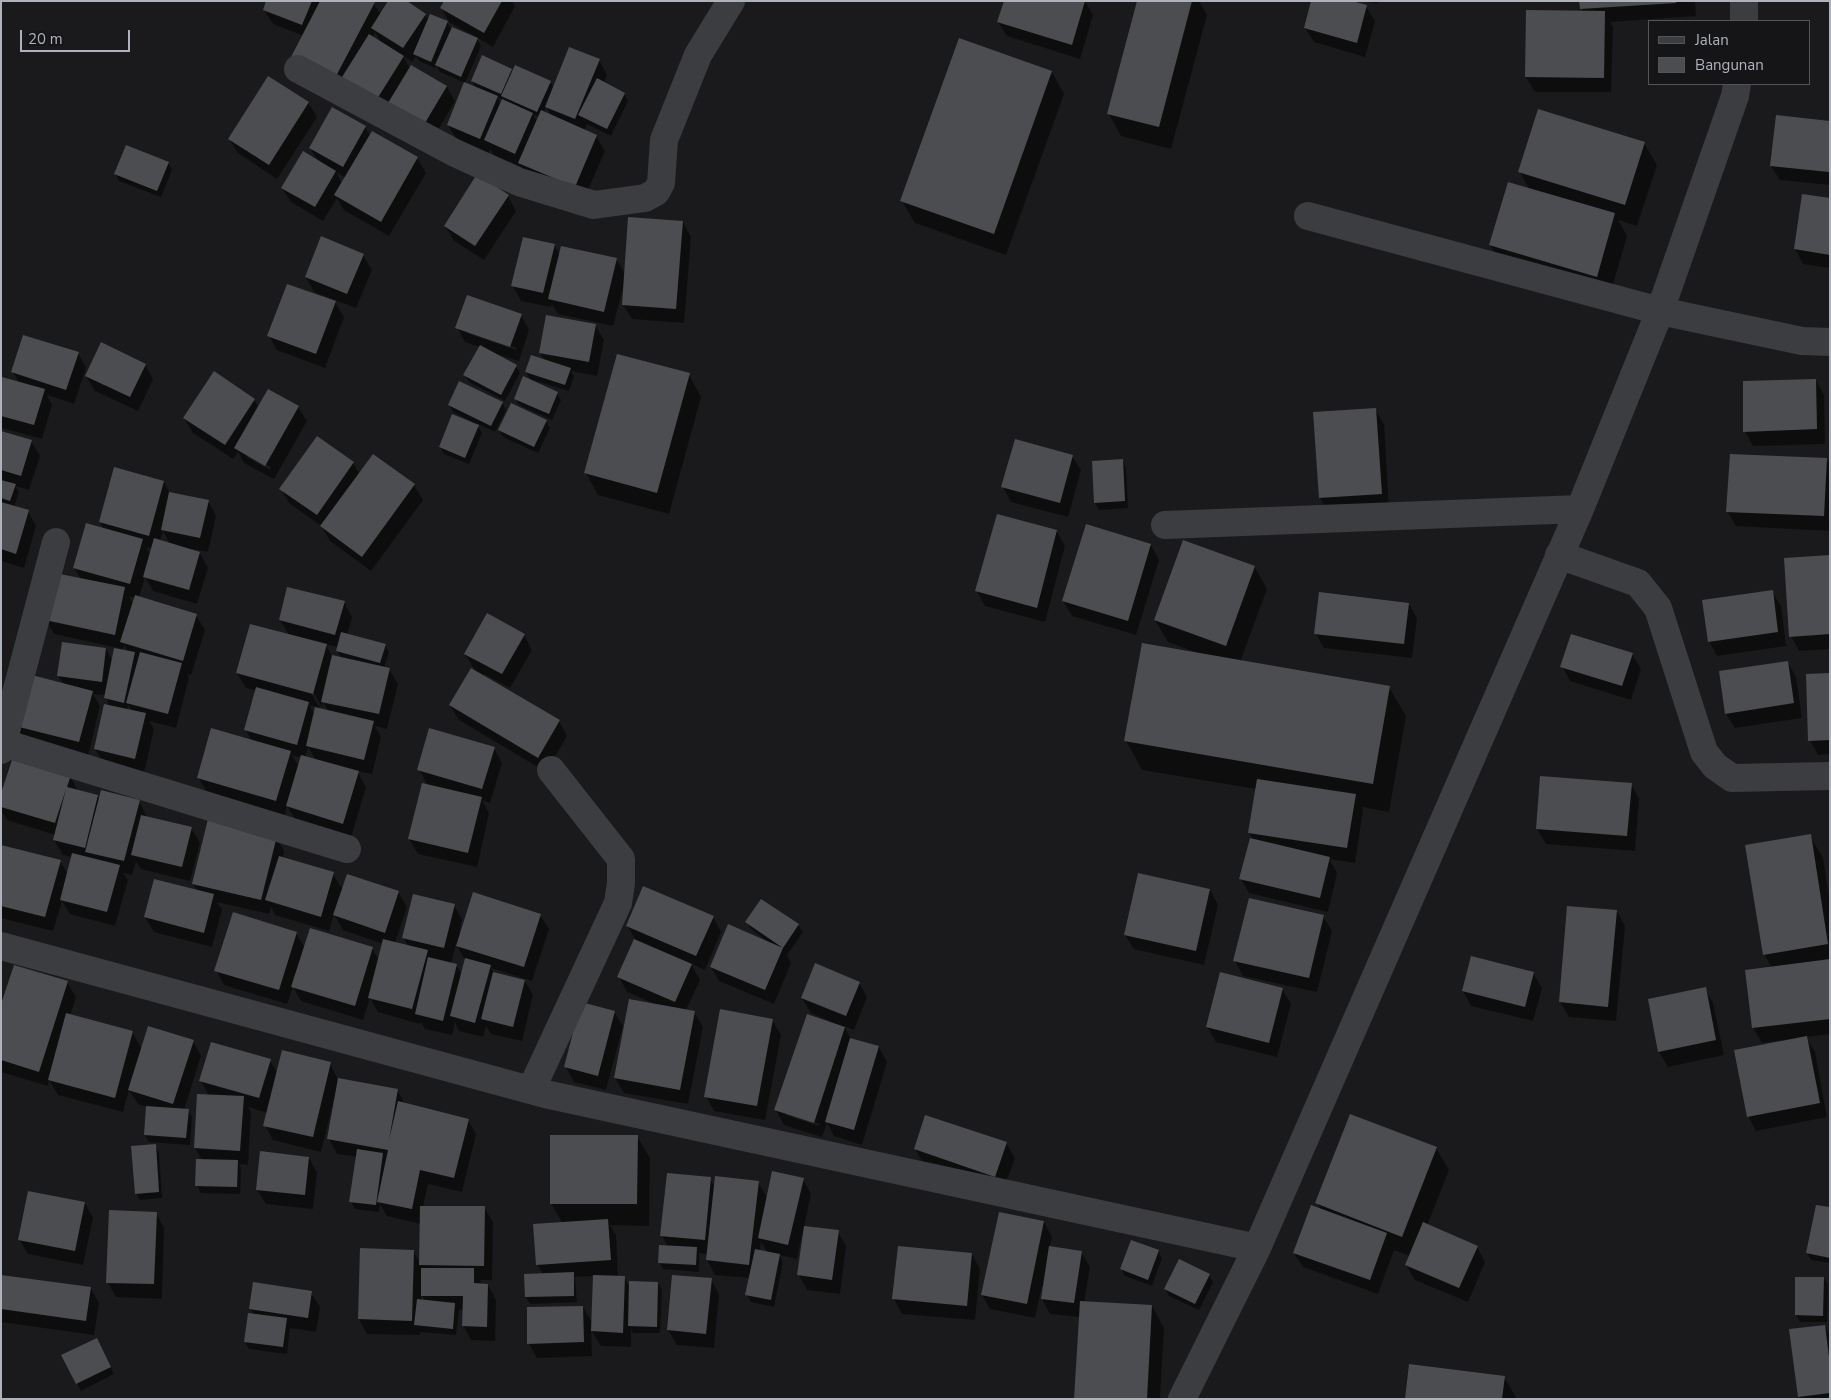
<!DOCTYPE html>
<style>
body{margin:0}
#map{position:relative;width:1831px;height:1400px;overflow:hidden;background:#1a1a1c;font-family:"Nunito Sans",sans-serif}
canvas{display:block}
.frame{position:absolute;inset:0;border:2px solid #aeb2ba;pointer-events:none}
.legend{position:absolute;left:1648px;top:20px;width:162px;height:65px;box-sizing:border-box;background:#151517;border:1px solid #525458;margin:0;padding:6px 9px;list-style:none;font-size:15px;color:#aeb2ba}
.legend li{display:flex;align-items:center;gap:10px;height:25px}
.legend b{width:25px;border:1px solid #525458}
.scale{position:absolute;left:20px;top:30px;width:110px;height:22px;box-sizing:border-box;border:2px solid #aeb2ba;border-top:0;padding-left:6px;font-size:15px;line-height:18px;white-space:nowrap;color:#aeb2ba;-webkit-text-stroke:4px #151517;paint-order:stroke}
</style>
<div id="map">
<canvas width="1831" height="1400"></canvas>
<div class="frame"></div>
<ul class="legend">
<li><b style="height:6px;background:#3c3d40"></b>Jalan</li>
<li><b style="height:14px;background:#4c4d51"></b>Bangunan</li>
</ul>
<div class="scale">20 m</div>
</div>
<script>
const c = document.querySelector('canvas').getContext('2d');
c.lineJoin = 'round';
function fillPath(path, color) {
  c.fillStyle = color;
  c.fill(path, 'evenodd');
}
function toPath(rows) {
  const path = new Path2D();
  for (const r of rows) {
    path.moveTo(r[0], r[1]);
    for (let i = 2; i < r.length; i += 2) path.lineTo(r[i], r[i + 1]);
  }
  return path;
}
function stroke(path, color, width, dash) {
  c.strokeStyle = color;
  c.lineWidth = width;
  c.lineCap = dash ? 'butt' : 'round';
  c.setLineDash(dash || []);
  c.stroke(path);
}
fillPath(toPath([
 [267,1,371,1,381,14,425,15,429,21,447,22,452,30,472,37,473,35,450,23,441,8,445,1,512,1,515,6,493,47,476,37,481,46,465,83,440,72,436,65,435,68,419,61,416,56,412,62,403,56,410,69,447,87,455,101,431,142,343,93,304,36,273,24,264,10],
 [375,32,381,43,373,37],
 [1005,1,1085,1,1093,15,1080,59,1007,36,998,22],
 [1138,1,1199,1,1207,15,1171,149,1121,136,1109,114],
 [1364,1,1378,1,1377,4],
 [1580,1,1695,1,1696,16,1610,22,1613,27,1611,92,1535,92,1526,77,1528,12,1583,12],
 [1366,7,1375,21,1365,57,1314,42,1305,28],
 [599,60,607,75,604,83,624,94,628,101,611,136,587,124,584,131,596,136,605,151,583,201,528,177,522,167,494,155,490,149,489,153,457,140,448,125,477,89,472,81,511,70,513,73,550,82,554,88],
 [497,97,504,100,501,104],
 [546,107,552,117,544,113],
 [533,114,539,117,537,122],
 [1052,72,1064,94,1006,255,915,223,902,201],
 [308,102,317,117,277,179,238,153,229,139],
 [1830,122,1830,185,1780,180,1771,166],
 [365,127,370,136,417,158,426,173,389,236,344,210,337,198,323,221,291,202,282,188,318,161,310,148],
 [336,172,346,178,342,184],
 [1644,143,1657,165,1637,226,1618,220,1627,236,1609,298,1503,267,1490,245,1529,189,1520,172],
 [168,163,172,170,161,197,119,181,115,173],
 [508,196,516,211,484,260,454,241,445,226],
 [1830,199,1830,268,1803,264,1795,249],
 [683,222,691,237,684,323,632,319,623,305,625,281,613,326,558,314,552,304,551,307,521,301,513,286,554,245,560,256,616,259,625,274],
 [363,255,372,270,356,308,314,292,306,277],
 [335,302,344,317,325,368,277,350,269,336],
 [521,315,529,330,519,361,493,353,516,366,520,373,505,401,469,382,465,375,480,347,465,342,457,327],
 [467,330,517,348,516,350,467,333],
 [595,325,604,340,597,376,571,371,574,376,569,391,533,380,532,382,557,393,561,400,552,420,519,405,515,398,532,382,526,372,545,361,540,353],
 [78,353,86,368,74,404,47,395,52,405,42,439,2,428,1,379,19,383,13,372],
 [145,365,153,379,138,411,95,391,86,376],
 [689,375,701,397,669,514,598,495,586,473],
 [1816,380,1824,395,1825,444,1753,446,1745,431],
 [254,400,259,408,298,407,307,421,274,479,244,463,238,452,233,459,193,433,184,418],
 [247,454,271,467,270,470,247,457],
 [502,403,506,410,495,432,476,423,482,433,469,464,444,454,440,447,473,422,453,412,449,405],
 [1375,409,1384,424,1389,508,1328,512,1320,498],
 [546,421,550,428,538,453,503,437,499,430],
 [1,432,31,441,40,456,29,490,15,486,19,492,14,507,28,511,36,526,24,568,1,561],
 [317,438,353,463,360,475,373,456,414,485,423,500,371,571,330,541,321,526,289,503,281,489],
 [1072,456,1081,470,1068,517,1011,502,1003,487],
 [1122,460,1126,467,1128,508,1099,510,1095,503,1093,462],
 [1827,460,1830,465,1830,531,1736,526,1727,511],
 [164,482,170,494,208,501,216,516,208,552,192,549,192,551,200,553,208,568,197,604,153,591,145,577,139,597,196,615,205,630,191,675,187,674,189,678,176,728,149,721,154,729,144,773,104,764,95,749,109,706,106,695,93,694,100,706,88,756,25,741,16,726,64,684,58,676,106,649,113,662,128,652,124,645,123,649,54,634,46,620,81,579,74,568,104,530,100,522],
 [163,531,170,544,160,541],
 [146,547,153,549,151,555],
 [129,596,135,598,133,604],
 [128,705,132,711,127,710],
 [998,516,1057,532,1065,546,1045,622,985,606,977,591],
 [1151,545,1159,560,1136,635,1072,616,1063,601],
 [1830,556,1830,649,1799,651,1791,636],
 [1255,567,1267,589,1240,662,1389,687,1406,716,1389,812,1362,807,1363,810,1355,863,1329,859,1337,873,1328,912,1249,893,1241,879,1253,840,1249,833,1256,789,1142,770,1126,741,1198,653,1168,642,1155,620],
 [1772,592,1781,606,1786,646,1717,656,1709,641],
 [344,602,352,617,347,635,385,645,389,652,384,668,389,669,398,684,387,729,375,726,381,737,372,774,357,771,366,787,351,838,296,821,287,806,285,815,207,792,198,777,252,742,246,730,257,691,246,688,237,673,289,635,280,620],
 [325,644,338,647,337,651,342,659,333,657],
 [311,688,322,707,323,702,328,711,321,710,309,689],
 [309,705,317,707,315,715],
 [308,747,316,760,305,757],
 [292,755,302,758,299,767],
 [1409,604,1417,618,1412,658,1324,648,1316,634],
 [524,635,532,650,510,688,484,674,483,676,559,721,567,736,546,772,459,720,450,706,476,672,465,654],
 [1632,654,1641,669,1631,700,1570,681,1562,666],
 [1788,663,1796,677,1802,718,1735,728,1726,714],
 [1830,674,1830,754,1818,755,1810,740],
 [494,748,502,763,490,803,482,800,489,813,477,867,418,854,409,839,428,786,419,769],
 [70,776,78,791,97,796,100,800,139,801,147,817,191,828,200,843,190,881,141,869,136,861,132,875,123,873,128,880,115,926,70,914,62,901,53,931,1,918,1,846,60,861,68,875,72,857,63,855,54,840,55,835,7,820,1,810,1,797],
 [1631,784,1639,799,1635,851,1546,844,1537,829],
 [1810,836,1823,858,1830,903,1830,1034,1806,1037,1815,1052,1827,1117,1756,1131,1748,1116,1782,1042,1782,1040,1762,1043,1753,1028,1746,971,1772,968,1764,954],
 [276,837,284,851,283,859,333,874,343,890,398,892,407,907,395,943,408,946,404,938,454,905,462,920,459,934,461,935,540,915,549,929,532,981,491,968,494,973,522,980,523,978,533,995,522,1041,491,1034,486,1026,483,1037,459,1031,455,1022,452,1035,425,1029,421,1022,420,1024,378,1012,370,998,363,1020,301,1001,293,987,287,1004,224,985,216,970,296,933,305,948,372,948,379,960,383,944,343,930,334,914,329,931,275,915,271,907,269,914,217,902,222,910,212,947,154,932,145,917,155,880,198,892,193,884],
 [456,944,465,960,462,974,456,965,451,964],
 [1210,890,1218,905,1204,965,1134,949,1125,935],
 [1617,911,1625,926,1616,1021,1569,1017,1560,1002],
 [1323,916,1332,931,1317,992,1243,976,1235,961],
 [713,917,721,932,705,970,691,964,700,980,686,1010,694,1012,703,1027,688,1104,624,1093,615,1078,630,1000,653,1003,627,992,619,977,635,939,627,925],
 [747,922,798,925,803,932,787,955,791,963,774,1004,719,981,711,967,769,943,751,929],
 [1533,973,1542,988,1533,1021,1471,1006,1463,991],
 [1221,974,1282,989,1291,1004,1277,1057,1216,1042,1207,1027],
 [67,982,76,997,70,1016,132,1032,142,1049,193,1041,201,1056,184,1110,188,1110,192,1117,190,1145,149,1142,145,1135,147,1107,138,1104,129,1090,123,1112,58,1095,49,1080,48,1086,1,1072,1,1008],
 [859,983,867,997,854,1030,844,1026,851,1039,879,1047,887,1062,862,1145,834,1136,827,1123,822,1137,784,1125,776,1110,830,1021,811,1013,802,998],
 [786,1113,820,1124,819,1126,786,1115],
 [1705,989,1713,1003,1724,1055,1668,1067,1659,1052,1649,1000],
 [614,1012,623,1026,606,1090,574,1082,566,1067],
 [772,1020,781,1035,765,1120,714,1111,706,1096],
 [270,1061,278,1074,330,1063,338,1080,397,1090,405,1104,468,1120,476,1134,462,1192,428,1184,423,1207,484,1207,493,1222,492,1280,480,1280,482,1284,488,1285,496,1300,495,1341,471,1340,463,1325,463,1310,459,1310,456,1335,420,1332,420,1335,367,1334,359,1319,413,1251,421,1264,421,1224,387,1216,380,1204,379,1212,355,1209,351,1202,357,1157,337,1154,329,1139,336,1100,334,1099,321,1152,273,1140,265,1125,268,1113,248,1107,251,1112,248,1165,239,1164,241,1168,240,1194,201,1193,197,1186,202,1160,195,1148,209,1096,201,1081],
 [421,1294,426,1302,421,1301],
 [637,1136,650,1158,649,1226,610,1225,616,1235,618,1277,624,1277,630,1288,658,1283,662,1290,660,1333,633,1333,631,1329,631,1347,601,1346,591,1330,592,1356,537,1358,529,1344,583,1307,593,1324,595,1276,575,1277,577,1302,530,1304,526,1297,543,1274,537,1264,563,1224,551,1203],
 [1006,1143,1015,1158,1003,1191,924,1164,915,1149],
 [155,1146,159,1153,162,1198,140,1200,136,1193],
 [1436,1148,1449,1170,1427,1226,1477,1247,1485,1262,1468,1302,1415,1280,1406,1265,1410,1256,1394,1250,1378,1294,1303,1267,1294,1253,1321,1210,1317,1203],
 [309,1158,317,1173,313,1209,266,1204,257,1190],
 [710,1179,715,1187,758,1182,768,1199,803,1179,811,1194,804,1227,838,1232,846,1246,840,1294,807,1290,799,1275,804,1236,802,1235,797,1259,779,1255,783,1262,774,1307,751,1302,747,1295,750,1278,715,1275,707,1260,708,1254,699,1253,699,1272,663,1269,659,1262,668,1247,662,1235],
 [761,1242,768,1253,760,1250],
 [85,1203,93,1218,83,1265,28,1254,19,1239],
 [1830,1209,1830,1263,1811,1260,1807,1252],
 [156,1213,164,1228,162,1299,116,1297,108,1283],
 [1044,1222,1052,1237,1050,1247,1081,1252,1090,1267,1084,1302,1152,1306,1164,1328,1160,1399,1076,1399,1080,1317,1050,1314,1042,1299,1044,1286,1042,1286,1035,1318,990,1309,982,1295],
 [1158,1251,1162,1258,1152,1286,1125,1276,1121,1269],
 [972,1254,980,1269,975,1320,902,1314,894,1299],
 [1209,1275,1213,1282,1199,1310,1169,1296,1165,1289],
 [1,1276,91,1289,99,1303,94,1335,1,1322],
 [1824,1278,1828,1285,1827,1322,1800,1322,1796,1315],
 [711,1279,719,1294,714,1348,677,1345,668,1330],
 [311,1293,320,1307,316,1332,290,1328,287,1354,249,1349,245,1342,249,1315,254,1315,250,1309],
 [1824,1326,1830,1336,1830,1399,1800,1399,1791,1330],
 [100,1346,114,1374,81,1391,63,1356],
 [1504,1377,1517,1399,1406,1399]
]), '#0007');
fillPath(toPath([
 [266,1,312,1,302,25,263,10],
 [320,1,375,2,334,80,291,57],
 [388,1,407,1,426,14,403,48,371,28],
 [444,1,502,1,484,33,440,8],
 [1004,1,1085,1,1072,45,997,22],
 [1137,1,1192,1,1159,127,1107,114],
 [1311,1,1352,1,1367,5,1357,43,1304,28],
 [1579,1,1676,1,1676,3,1580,9],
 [1526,10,1605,11,1604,78,1525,77],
 [430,14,448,21,431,62,413,54],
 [452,27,478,38,461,77,435,65],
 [369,34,404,56,377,99,342,77],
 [959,38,1052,71,994,234,900,201],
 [569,47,600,59,575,119,545,107],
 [482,55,512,69,501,94,471,81],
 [411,65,447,86,422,128,385,108],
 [515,65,551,81,537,112,501,96],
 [268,76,309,102,269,165,228,139],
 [597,78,625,93,607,129,578,115],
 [464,82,498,96,480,139,447,125],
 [502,99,533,113,515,154,484,140],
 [332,107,366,126,343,167,309,148],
 [1538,109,1645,142,1625,205,1518,172],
 [541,110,597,135,575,187,518,163],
 [1776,115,1830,121,1829,172,1770,166],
 [372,131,418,157,381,222,334,195],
 [126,145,169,162,157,191,114,174],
 [303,151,336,171,315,207,281,188],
 [477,174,509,195,475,246,444,226],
 [1508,182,1615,213,1597,277,1489,245],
 [1802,194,1830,198,1830,255,1794,249],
 [628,217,683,221,676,309,622,305],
 [321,236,364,254,347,294,305,277],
 [523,237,555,244,543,293,511,286],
 [561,246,617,258,604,312,548,299],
 [287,284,336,301,316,354,267,336],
 [467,295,522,314,510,347,455,328],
 [546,315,596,324,589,362,539,353],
 [23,335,79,352,66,390,11,372],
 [101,342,146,364,130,397,85,376],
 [480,345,517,365,501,395,463,375],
 [617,354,690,373,657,493,584,473],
 [531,355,571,368,565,385,525,372],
 [214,371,255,399,225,445,183,418],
 [523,376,558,392,549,414,514,399],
 [2,377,45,389,34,425,1,416],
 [1816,379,1817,429,1743,432,1743,381],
 [459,381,503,402,491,426,448,405],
 [268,389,299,406,265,466,234,448],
 [511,403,547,420,534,447,498,430],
 [1376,408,1382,494,1319,498,1313,412],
 [452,414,479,425,465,458,439,447],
 [1,431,32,440,21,476,1,470],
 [317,436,354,462,317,515,279,489],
 [1015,439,1073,455,1060,503,1001,487],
 [373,454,415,484,362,557,320,526],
 [1730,454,1827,458,1824,516,1726,512],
 [1123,459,1125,501,1094,503,1092,461],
 [114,467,164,481,149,536,99,522],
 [1,480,16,484,10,501,1,498],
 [169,492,209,500,200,538,161,530],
 [1,502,29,510,16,554,1,549],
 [997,514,1057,530,1037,608,975,591],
 [86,523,143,539,130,584,73,568],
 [1086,524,1151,544,1128,621,1062,601],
 [154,538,200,552,189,590,143,577],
 [1183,540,1255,566,1226,646,1154,620],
 [1830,555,1830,634,1789,637,1784,558],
 [55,573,125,587,115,635,45,620],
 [287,587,345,601,335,635,279,620],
 [1773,590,1778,632,1708,642,1702,600],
 [1319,592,1409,603,1404,644,1314,634],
 [135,595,197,614,183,661,120,642],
 [487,613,525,634,502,674,464,654],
 [250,624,327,644,313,694,236,673],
 [341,632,386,644,380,663,336,651],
 [1571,634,1633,653,1622,686,1560,667],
 [62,642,106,648,102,682,57,676],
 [1142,643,1390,686,1373,784,1124,741],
 [114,648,135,652,124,703,104,698],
 [140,652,182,663,168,714,126,703],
 [332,655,390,668,379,714,321,702],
 [1788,661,1794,703,1725,714,1719,671],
 [471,668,560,720,538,758,449,705],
 [1830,673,1830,740,1808,741,1806,674],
 [28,674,93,691,79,742,15,726],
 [256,687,309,702,297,745,244,730],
 [104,704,146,713,135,759,94,749],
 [315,707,374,721,364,760,306,746],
 [211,728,291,751,276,801,197,778],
 [429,728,495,747,482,789,417,770],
 [301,755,359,771,343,824,286,806],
 [13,757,71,775,67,787,98,795,85,848,53,840,66,789,55,823,1,807,1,793],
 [1540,776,1632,783,1627,836,1536,829],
 [1257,779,1356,794,1347,848,1248,833],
 [422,783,482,797,468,853,408,839],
 [101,790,140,800,124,861,85,852],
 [141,815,192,827,182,867,131,855],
 [208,819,277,836,261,900,192,884],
 [1811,834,1828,944,1763,955,1745,845],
 [1250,838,1330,857,1320,898,1239,879],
 [1,845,61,860,45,917,1,906],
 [72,853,120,865,107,912,60,900],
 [279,856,334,872,321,917,265,900],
 [1138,873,1210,889,1196,951,1124,935],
 [347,874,399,891,385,933,333,915],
 [154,879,214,894,204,933,144,917],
 [643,886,714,916,696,956,626,926],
 [473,892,541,914,524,967,456,946],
 [413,894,455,904,444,948,402,938],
 [1249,898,1324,915,1309,978,1233,961],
 [761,899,799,924,783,948,745,922],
 [1567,906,1617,910,1608,1007,1559,1002],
 [233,912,297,932,279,990,214,971],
 [728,924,783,948,765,990,710,967],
 [310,928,373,947,355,1006,291,987],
 [383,939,428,950,412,1009,368,998],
 [634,939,692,964,675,1002,617,977],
 [1471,956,1534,972,1525,1007,1462,991],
 [428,957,457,964,443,1021,415,1014],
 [465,958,491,965,475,1023,450,1016],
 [1830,959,1830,1019,1752,1028,1745,970],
 [815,963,860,982,846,1016,801,998],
 [14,965,68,981,39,1072,1,1060,1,1004],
 [493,972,525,980,513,1027,481,1019],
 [1220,972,1283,988,1269,1043,1206,1027],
 [1706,987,1716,1040,1658,1052,1648,999],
 [629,999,695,1011,680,1090,614,1078],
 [581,1002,615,1011,598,1076,564,1067],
 [720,1009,773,1019,757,1106,704,1097],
 [66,1013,133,1031,115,1098,48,1080],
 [807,1014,845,1027,814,1123,774,1110],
 [148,1026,194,1040,173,1104,128,1090],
 [1807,1036,1820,1103,1747,1117,1734,1050],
 [850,1038,879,1046,854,1130,825,1122],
 [211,1042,271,1059,259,1098,199,1081],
 [282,1050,331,1062,313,1137,263,1126],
 [338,1078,398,1089,389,1140,398,1101,469,1119,454,1178,420,1170,412,1209,377,1202,388,1150,327,1139],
 [197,1094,244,1096,240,1151,194,1148],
 [146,1106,189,1109,186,1138,144,1135],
 [1350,1114,1437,1147,1402,1237,1315,1203],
 [925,1115,1007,1142,995,1177,914,1149],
 [550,1135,638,1135,637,1204,550,1204],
 [156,1144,159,1192,135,1194,131,1146],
 [357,1149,383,1153,376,1205,349,1202],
 [260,1151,309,1157,305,1195,256,1190],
 [196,1159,238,1160,237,1187,195,1186],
 [772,1171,804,1178,788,1245,758,1238],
 [667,1173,711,1177,705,1240,660,1236],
 [715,1176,759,1181,749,1265,706,1260],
 [28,1191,85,1202,75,1251,18,1240],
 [1311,1205,1387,1233,1370,1280,1293,1253],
 [1816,1205,1830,1207,1830,1258,1806,1253],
 [420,1206,485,1206,484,1266,419,1265],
 [109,1210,157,1212,154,1284,106,1283],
 [999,1212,1044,1221,1027,1304,981,1295],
 [608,1219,611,1260,536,1265,533,1224],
 [1423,1222,1478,1246,1459,1288,1405,1265],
 [804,1226,839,1230,832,1280,797,1275],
 [1131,1240,1159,1250,1148,1280,1120,1269],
 [659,1245,697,1247,696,1265,658,1263],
 [898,1246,972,1253,967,1306,892,1299],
 [1049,1246,1082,1251,1074,1303,1041,1299],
 [360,1248,414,1250,412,1321,358,1319],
 [755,1249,780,1254,771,1300,745,1295],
 [1179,1259,1210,1274,1195,1304,1164,1289],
 [421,1268,474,1268,474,1283,488,1284,487,1327,462,1326,463,1296,421,1296],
 [574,1272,574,1296,525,1297,524,1274],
 [1,1275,91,1287,86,1321,1,1309],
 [593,1275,625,1276,623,1333,591,1331],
 [672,1275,712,1278,706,1334,667,1330],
 [1795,1277,1824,1277,1823,1316,1795,1315],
 [629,1281,658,1282,657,1327,628,1326],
 [253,1282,312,1291,308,1318,249,1309],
 [417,1299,455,1303,453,1329,414,1325],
 [1080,1301,1152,1305,1147,1399,1074,1399],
 [583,1306,584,1342,527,1344,527,1307],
 [248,1313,287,1318,283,1347,244,1342],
 [1825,1325,1830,1365,1830,1393,1798,1397,1789,1329],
 [97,1338,111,1367,76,1384,61,1355],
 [1409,1364,1505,1376,1502,1399,1405,1399]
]), '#4c4d51');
stroke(toPath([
 [1744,21,1744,1],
 [298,69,455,153,519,182,594,205,645,198,656,192,661,183,664,140,698,55,731,1],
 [1308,216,1660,311,1802,341,1830,342],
 [1165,525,1580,509],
 [1559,555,1638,583,1658,608,1704,752,1715,766,1732,778,1830,776],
 [3,743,347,849],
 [1,750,56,542],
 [1,946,545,1094,1257,1248],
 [531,1090,618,903,621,883,621,859,551,770],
 [1182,1399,1257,1248,1580,509,1660,311,1735,96,1737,84]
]), '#3c3d40', 28);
</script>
